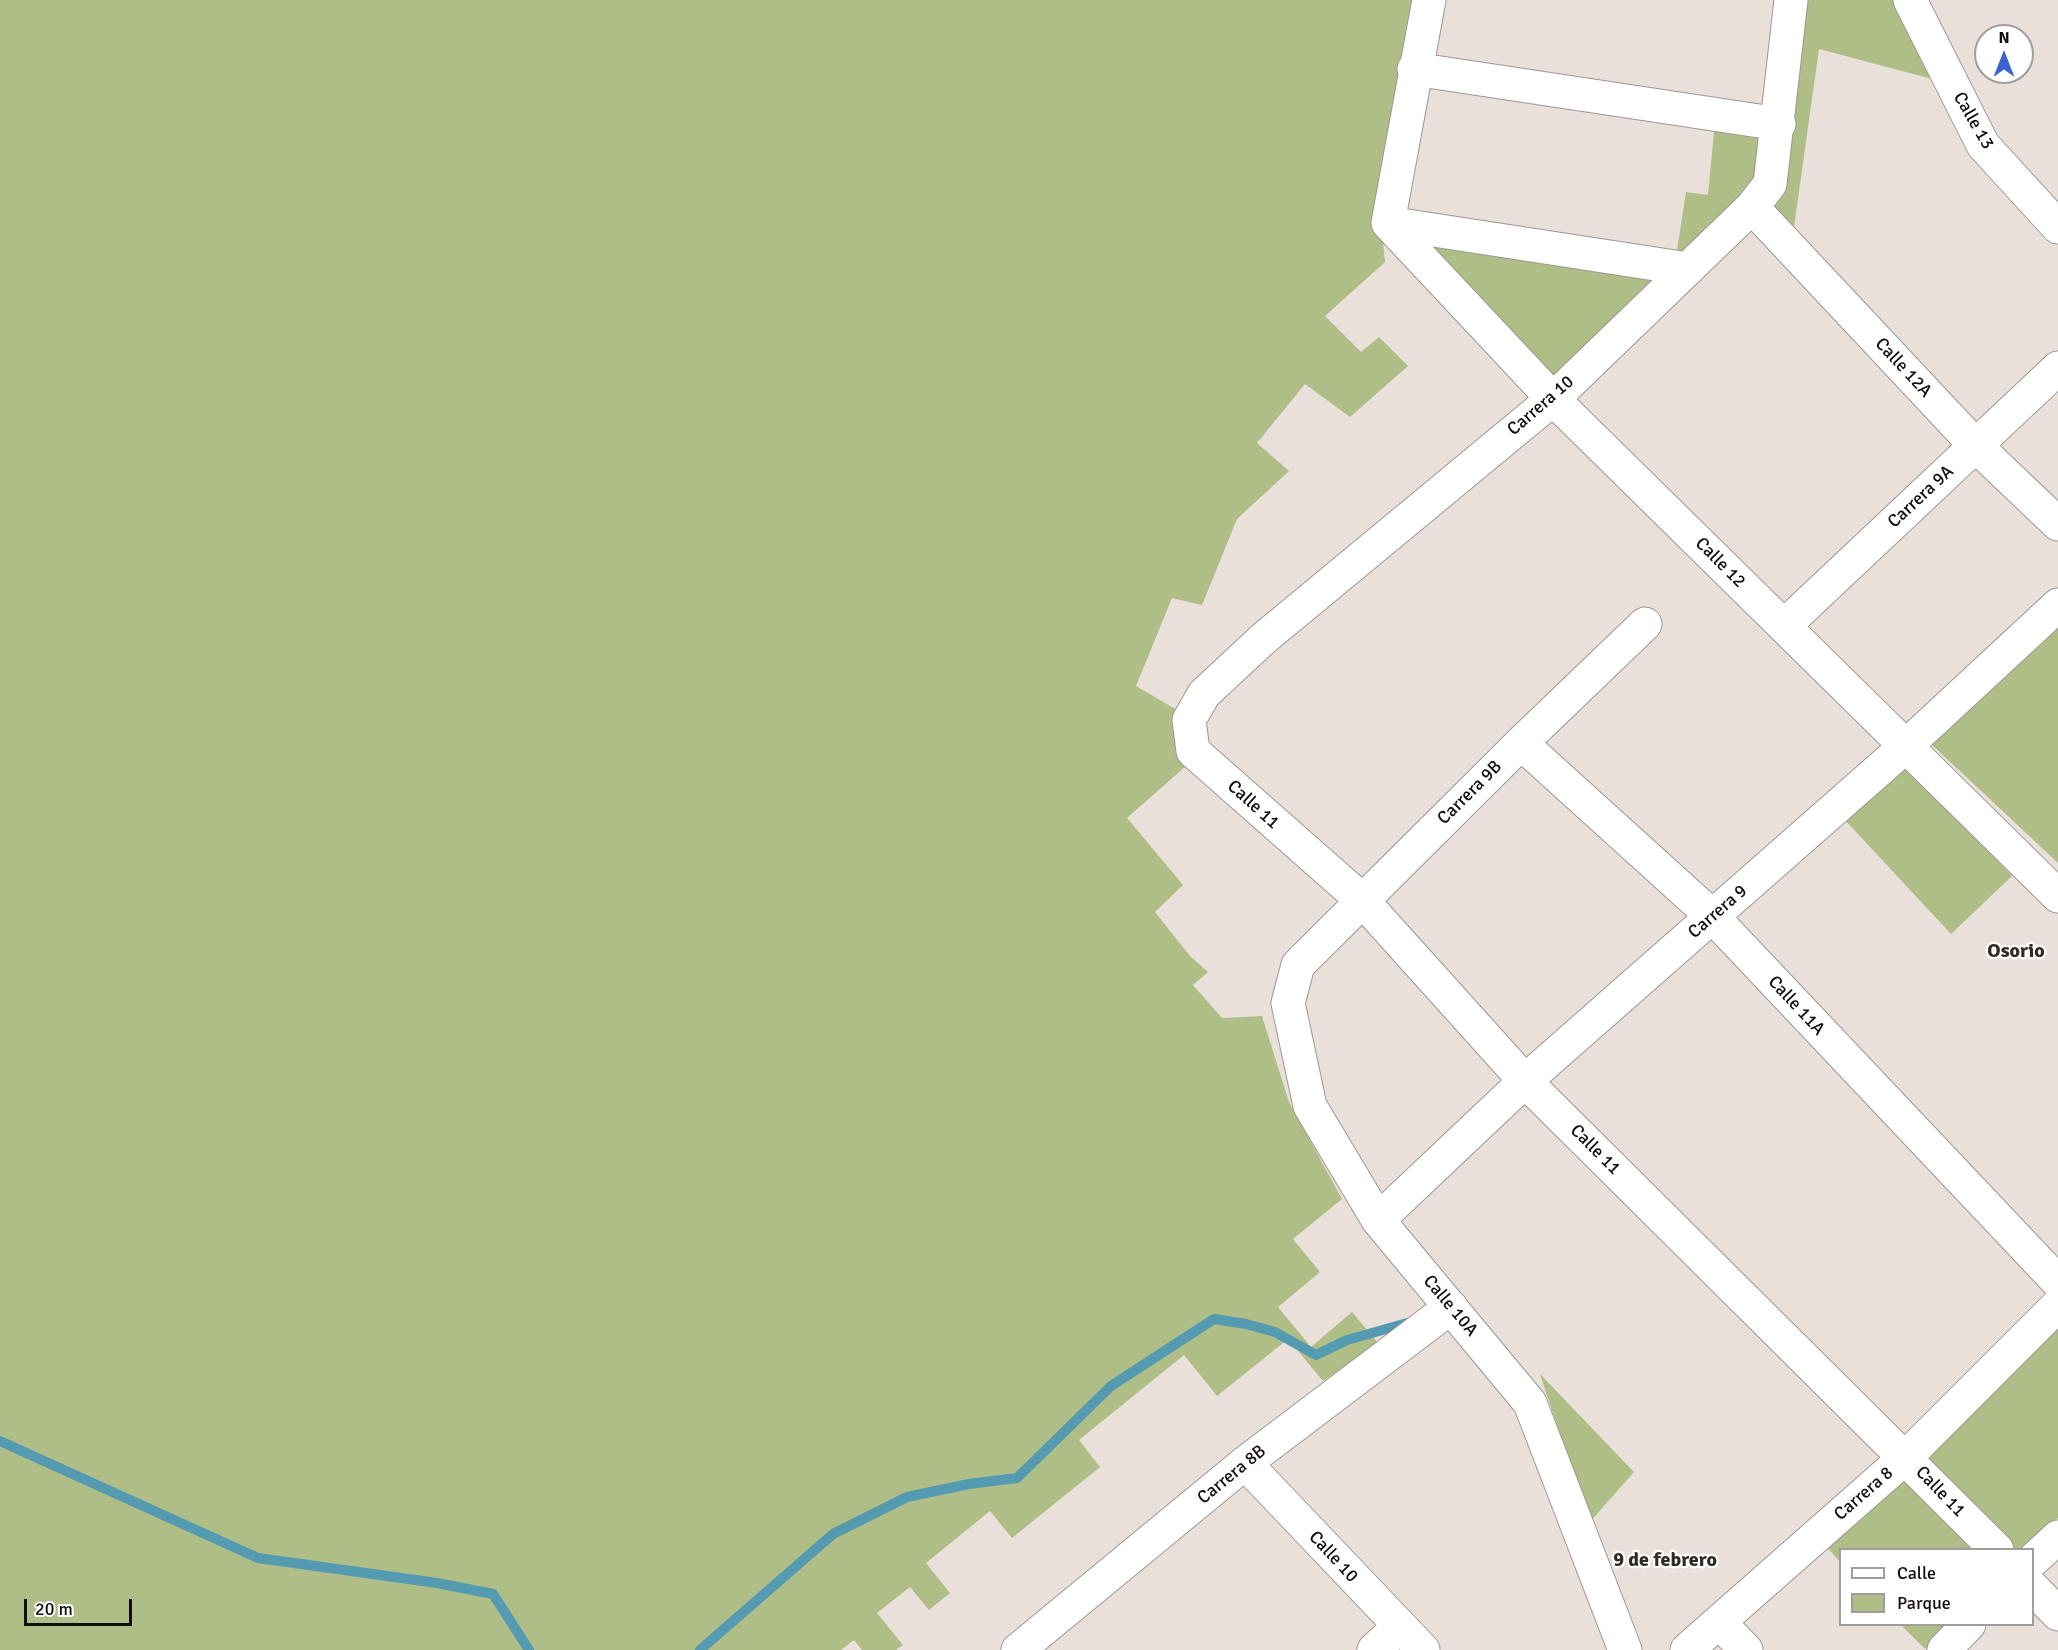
<!DOCTYPE html>
<style>
body{margin:0}
#map{position:relative;width:2058px;height:1650px;overflow:hidden;background:#e9e0da;font-family:Signika,sans-serif}
canvas{display:block}
.legend{position:absolute;left:1839px;top:1548px;width:195px;height:78px;box-sizing:border-box;background:#fff;border:2px solid #9f9e9d;margin:0;padding:8px 10px;list-style:none;font-size:18px;color:#100d0b}
.legend li{display:flex;align-items:center;gap:12px;height:30px}
.legend b{width:30px;border:2px solid #9f9e9d}
.north{position:absolute;left:1974px;top:24px;width:60px;height:60px;box-sizing:border-box;background:#fff;border:2px solid #9f9e9d;border-radius:50%;rotate:0deg;font-size:16px;font-weight:700;line-height:24px;text-align:center;color:#100d0b}
.north::after{content:'';display:block;margin:auto;width:21px;height:27px;background:#3c63d4;clip-path:polygon(50% 0,100% 100%,50% 72%,0 100%)}
.scale{position:absolute;left:24px;top:1599px;width:108px;height:27px;box-sizing:border-box;border:3px solid #100d0b;border-top:0;padding-left:8px;font-size:18px;line-height:21px;white-space:nowrap;color:#100d0b;-webkit-text-stroke:4px #fff;paint-order:stroke}
</style>
<div id="map">
<canvas width="2058" height="1650"></canvas>
<ul class="legend">
<li><b style="height:8px;background:#fff"></b>Calle</li>
<li><b style="height:16px;background:#afbd86"></b>Parque</li>
</ul>
<div class="north">N</div>
<div class="scale">20 m</div>
</div>
<script>
const c = document.querySelector('canvas').getContext('2d');
c.lineJoin = 'round';
function fillPath(path, color) {
  c.fillStyle = color;
  c.fill(path, 'evenodd');
}
function toPath(rows) {
  const path = new Path2D();
  for (const r of rows) {
    path.moveTo(r[0], r[1]);
    for (let i = 2; i < r.length; i += 2) path.lineTo(r[i], r[i + 1]);
  }
  return path;
}
function stroke(path, color, width, dash) {
  c.strokeStyle = color;
  c.lineWidth = width;
  c.lineCap = dash ? 'butt' : 'round';
  c.setLineDash(dash || []);
  c.stroke(path);
}
function drawText(font, color, halo, rows, align = 'center') {
  c.font = font + ' Signika,sans-serif';
  c.lineWidth = 4.5;
  c.setLineDash([]);
  c.textBaseline = 'middle';
  c.strokeStyle = halo;
  c.fillStyle = color;
  for (const [text, x, y, turn = 0] of rows) {
    c.save();
    c.translate(x, y);
    c.rotate((+turn || 0) * Math.PI / 180);
    c.textAlign = isNaN(turn) ? turn : align;
    if (halo) c.strokeText(text, 0, 0);
    c.fillText(text, 0, 0);
    c.restore();
  }
}
fillPath(toPath([
 [0,0,1418,0,1378,192,1385,262,1325,316,1361,352,1379,337,1408,366,1350,417,1305,384,1257,443,1289,471,1237,519,1202,605,1172,598,1136,686,1177,710,1186,766,1127,818,1183,885,1155,912,1190,956,1208,972,1193,985,1222,1018,1262,1016,1289,1102,1342,1199,1293,1239,1320,1272,1278,1307,1311,1347,1352,1312,1378,1343,1323,1381,1288,1339,1217,1396,1184,1355,1079,1440,1100,1467,1012,1538,990,1511,926,1563,950,1593,929,1610,910,1587,877,1613,903,1645,896,1650,862,1650,854,1640,841,1650,0,1650],
 [1807,0,1899,0,1936,80,1819,49,1794,227,1768,205],
 [1715,122,1765,131,1759,179,1676,257,1686,192,1708,195],
 [1409,233,1665,275,1555,385],
 [2058,624,2058,863,1931,744],
 [1905,763,2012,876,1951,934,1844,819],
 [2058,1324,2058,1518,2025,1549,2010,1549,1925,1460],
 [1540,1374,1634,1472,1589,1523],
 [1902,1476,1974,1549,1840,1550,1840,1562,1825,1545],
 [1901,1625,1949,1625,1925,1649]
]), '#afbd86');
stroke(toPath([
 [0,1441,258,1558,437,1583,493,1594,529,1650],
 [700,1650,833,1534,907,1497,969,1484,1017,1478,1111,1386,1214,1319,1246,1324,1275,1332,1316,1355,1347,1340,1411,1322]
]), '#549ab1', 10);
const minor = toPath([
 [1791,0,1770,184,1752,207,1553,399,1263,639,1204,694,1189,720,1193,751,1362,900,1525,1081,1997,1550],
 [1910,0,1983,145,2058,227],
 [1414,69,1779,124],
 [1752,207,1976,446,2058,524],
 [1388,223,1553,399,2058,896],
 [1388,223,1688,269],
 [1388,223,1429,0],
 [1784,626,2058,368],
 [1521,743,1712,916,2058,1282],
 [1378,1220,1525,1081,1906,746,2058,605],
 [1245,1463,1423,1650],
 [2032,1561,2058,1537],
 [2032,1587,2058,1614],
 [1719,1622,1746,1650],
 [1018,1650,1245,1463,1451,1307],
 [1374,1650,1399,1627],
 [1625,1650,1530,1403,1378,1220,1310,1106,1288,1003,1298,965,1521,743,1645,624],
 [1687,1650,1906,1457,2058,1305],
 [1944,1650,1969,1624]
]);
stroke(minor, '#9f9792', 35);
stroke(minor, '#fff', 33);
drawText('18px', '#100d0b', '#fff', [
 ["Calle 13",1973,121,60],
 ["Calle 12A",1903,368,47],
 ["Carrera 10",1541,406,-41],
 ["Carrera 9A",1921,497,-43],
 ["Calle 12",1720,563,45],
 ["Carrera 9B",1470,793,-45],
 ["Calle 11",1253,805,42],
 ["Carrera 9",1718,912,-41],
 ["Calle 11A",1796,1006,47],
 ["Calle 11",1595,1150,45],
 ["Calle 10A",1450,1306,50],
 ["Carrera 8B",1232,1475,-39],
 ["Calle 11",1940,1492,46],
 ["Carrera 8",1864,1494,-41],
 ["Calle 10",1333,1557,47]
]);
drawText('bold 20px', '#312b26', '#fff', [
 ["Osorio",2016,952],
 ["9 de febrero",1665,1561]
]);
</script>
